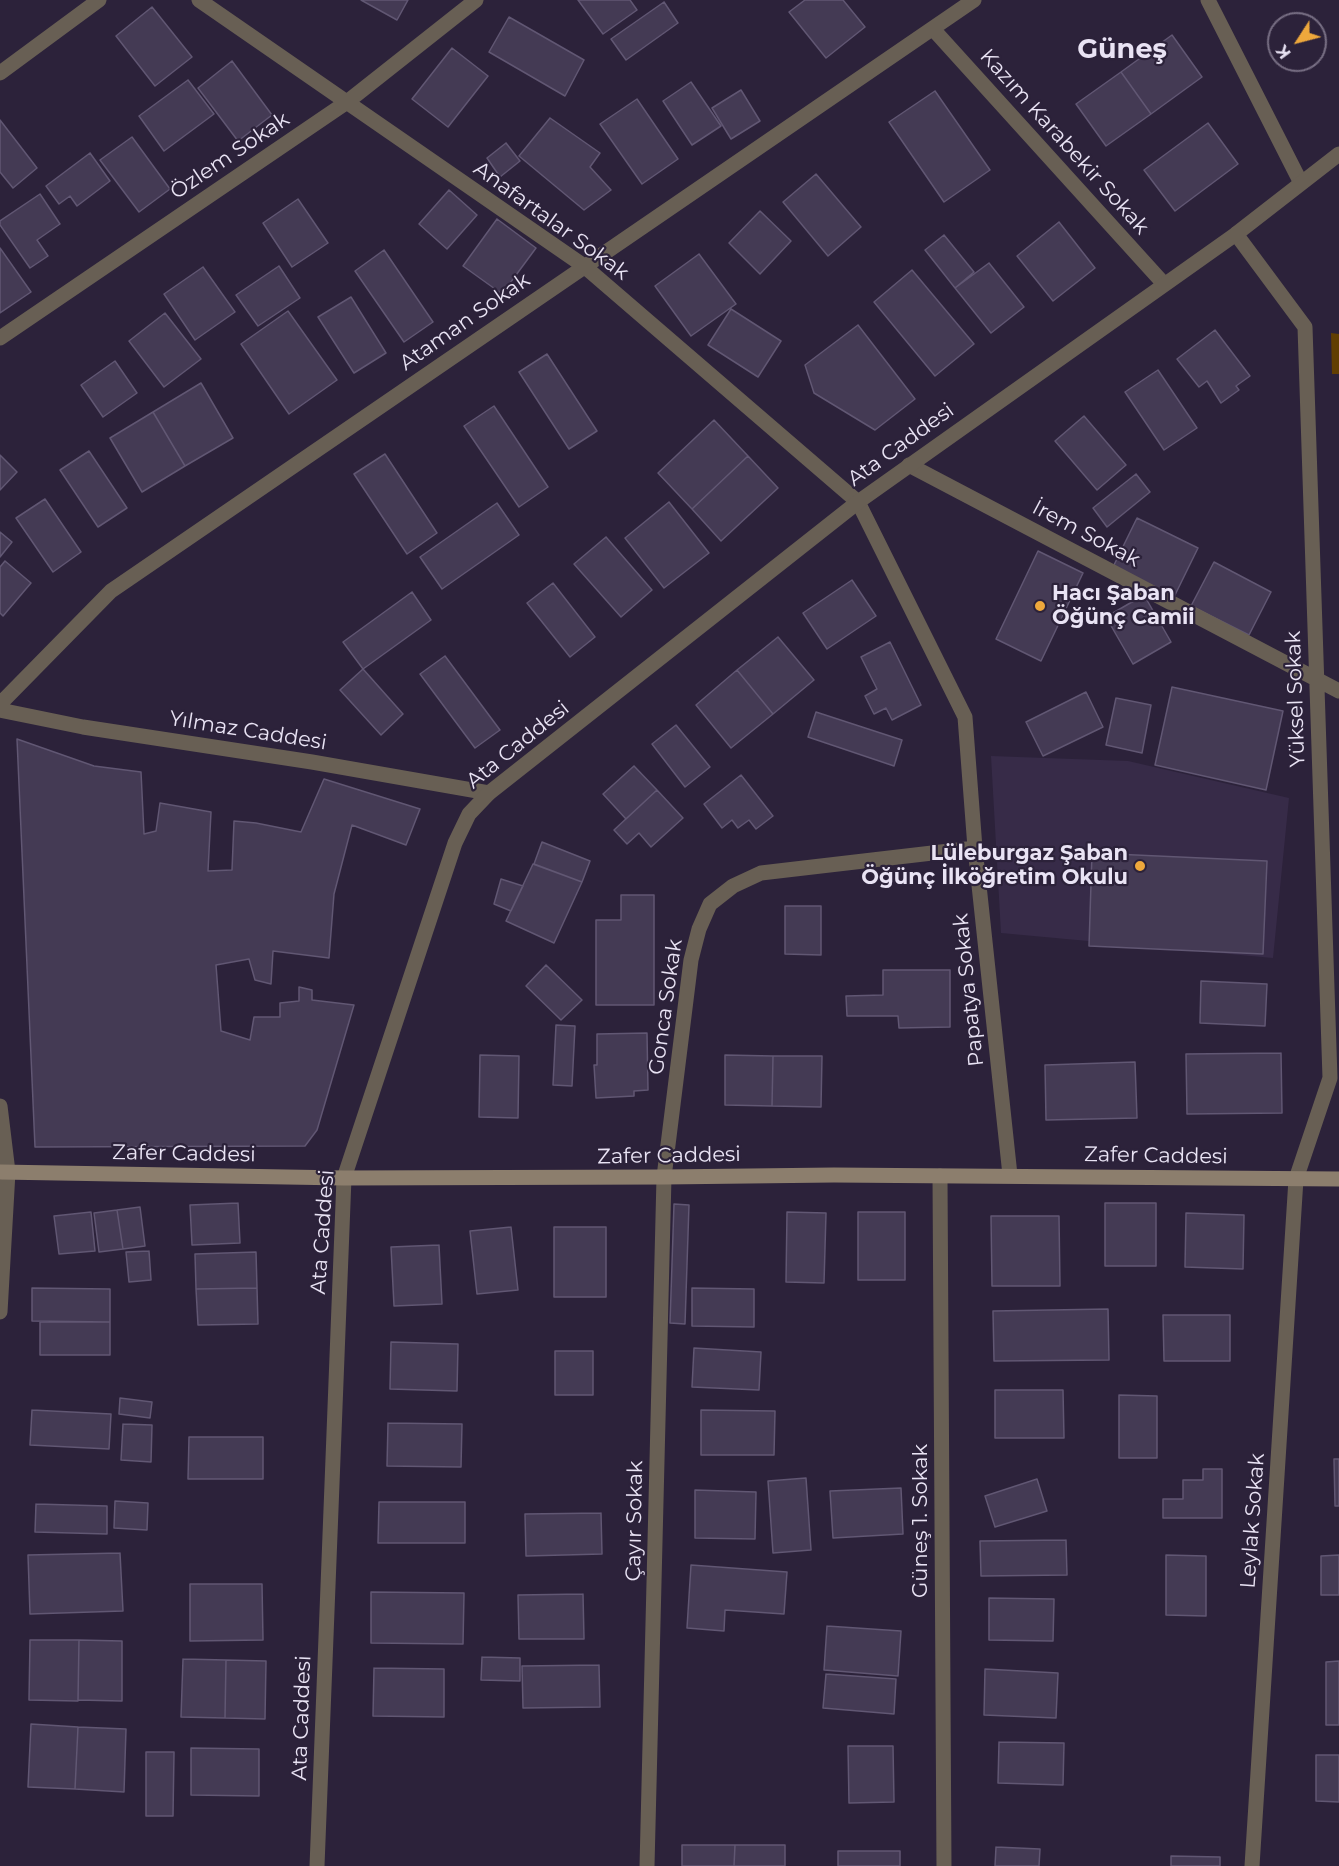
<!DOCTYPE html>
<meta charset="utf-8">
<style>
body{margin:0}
#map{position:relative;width:1339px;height:1866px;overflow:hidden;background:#2c223a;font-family:Montserrat,sans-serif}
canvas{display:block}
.north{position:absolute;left:1267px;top:12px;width:60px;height:60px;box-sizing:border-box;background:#2c223a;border:2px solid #786f84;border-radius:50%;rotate:234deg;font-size:16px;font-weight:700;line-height:24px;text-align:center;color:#e9e3f4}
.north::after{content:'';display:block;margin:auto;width:21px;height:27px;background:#eea83c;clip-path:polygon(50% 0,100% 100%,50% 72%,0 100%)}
</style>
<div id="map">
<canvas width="1339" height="1866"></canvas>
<div class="north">K</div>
</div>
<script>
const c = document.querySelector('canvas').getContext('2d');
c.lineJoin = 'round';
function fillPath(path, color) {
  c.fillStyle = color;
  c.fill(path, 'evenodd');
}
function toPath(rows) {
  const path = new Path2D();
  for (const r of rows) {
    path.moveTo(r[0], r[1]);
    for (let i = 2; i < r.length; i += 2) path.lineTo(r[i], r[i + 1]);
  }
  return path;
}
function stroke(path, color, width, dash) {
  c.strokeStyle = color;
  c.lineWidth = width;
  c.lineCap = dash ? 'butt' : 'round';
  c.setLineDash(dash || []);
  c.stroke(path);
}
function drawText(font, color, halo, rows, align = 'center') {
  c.font = font + ' Montserrat,sans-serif';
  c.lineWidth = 4.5;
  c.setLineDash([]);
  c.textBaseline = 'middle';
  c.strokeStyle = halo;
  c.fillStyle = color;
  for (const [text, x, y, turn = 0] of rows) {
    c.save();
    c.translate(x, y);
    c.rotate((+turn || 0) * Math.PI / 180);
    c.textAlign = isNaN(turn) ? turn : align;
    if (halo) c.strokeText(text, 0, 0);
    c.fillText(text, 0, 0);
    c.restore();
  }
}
fillPath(toPath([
 [991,756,1128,761,1289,798,1273,958,1001,933]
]), '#372b48');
fillPath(toPath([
 [1331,333,1339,334,1339,374,1332,374]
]), '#613e02');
const building = toPath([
 [361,0,408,0,397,20,361,0],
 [578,0,630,0,637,10,603,34,578,0],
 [805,0,843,0,865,27,826,58,789,12,805,0],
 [664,2,678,23,626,60,611,39,664,2],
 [152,7,192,57,155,86,116,36,152,7],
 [509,17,584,60,565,96,489,52,509,17],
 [1172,35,1202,77,1151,114,1121,72,1172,35],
 [452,48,488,76,448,127,412,99,452,48],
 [232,61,272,115,238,141,198,88,232,61],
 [1121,72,1151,114,1106,146,1076,104,1121,72],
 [188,80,214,114,164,151,139,116,188,80],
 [691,82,721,126,692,145,663,101,691,82],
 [741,90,760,121,731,139,712,108,741,90],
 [935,91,990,170,944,202,889,122,935,91],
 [637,99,678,159,642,184,600,124,637,99],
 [550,118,600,153,590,167,611,190,584,210,519,156,550,118],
 [0,120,37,168,13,188,0,172,0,120],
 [1208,123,1238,164,1175,211,1144,170,1208,123],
 [132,137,170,189,139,212,100,160,132,137],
 [506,143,520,161,500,177,487,158,506,143],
 [90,153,110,181,77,206,70,196,59,204,46,186,90,153],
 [816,174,861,227,828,256,783,202,816,174],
 [449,190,477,215,447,249,419,224,449,190],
 [40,194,60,224,37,240,48,256,30,268,0,225,0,221,40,194],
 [298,199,328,243,292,267,263,223,298,199],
 [760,211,791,241,760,274,729,243,760,211],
 [497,219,536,248,502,294,463,266,497,219],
 [1059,222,1095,268,1053,301,1017,256,1059,222],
 [944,235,974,272,955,288,925,250,944,235],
 [0,248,31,292,0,313,0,248],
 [384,250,433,322,404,342,355,271,384,250],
 [699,254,736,304,691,336,655,286,699,254],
 [989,263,1024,307,991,333,955,288,989,263],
 [279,266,300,298,258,326,236,295,279,266],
 [203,267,235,312,195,340,164,294,203,267],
 [912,270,974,344,935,376,874,302,912,270],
 [351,297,386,353,354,373,318,317,351,297],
 [731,309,781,341,758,377,708,345,731,309],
 [288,311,337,380,289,414,241,344,288,311],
 [165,313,201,359,164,387,129,341,165,313],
 [858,325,915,399,875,430,814,393,805,365,858,325],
 [1215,330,1250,376,1236,386,1239,390,1221,403,1207,381,1199,387,1177,359,1215,330],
 [547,354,597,431,569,449,519,372,547,354],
 [115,361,137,393,103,417,81,385,115,361],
 [1158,370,1197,428,1164,450,1125,392,1158,370],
 [201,383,233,438,185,466,153,412,201,383],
 [494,406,548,487,519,507,464,426,494,406],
 [153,412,185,466,142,492,110,438,153,412],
 [1084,416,1126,465,1097,490,1055,441,1084,416],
 [714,420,748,456,692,509,658,473,714,420],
 [89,451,127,508,98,527,60,470,89,451],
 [385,454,437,533,407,554,354,474,385,454],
 [0,455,17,472,0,490,0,455],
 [748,456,778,488,721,541,692,509,748,456],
 [1136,474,1150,492,1107,527,1093,508,1136,474],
 [45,499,81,552,53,572,16,518,45,499],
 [669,502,709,553,664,588,625,538,669,502],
 [497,503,519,535,442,589,420,557,497,503],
 [1137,518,1198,548,1174,597,1113,567,1137,518],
 [0,532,12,542,0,557,0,532],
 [606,537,652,590,621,617,574,564,606,537],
 [1038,551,1083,573,1041,661,996,639,1038,551],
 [5,561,31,583,3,616,0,613,0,567,5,561],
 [1214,562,1271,592,1249,635,1191,606,1214,562],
 [852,580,876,616,827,649,803,613,852,580],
 [553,583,595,637,570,657,527,603,553,583],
 [412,592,431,620,363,669,343,642,412,592],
 [1144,595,1171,642,1133,664,1106,617,1144,595],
 [778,637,814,680,773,714,737,670,778,637],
 [890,642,921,705,892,720,886,708,874,714,865,696,877,689,861,657,890,642],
 [445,656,500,730,475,748,420,674,445,656],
 [363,669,403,714,381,735,340,690,363,669],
 [737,670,773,714,731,748,696,705,737,670],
 [1172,687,1283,711,1266,790,1155,765,1172,687],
 [1086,692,1103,727,1043,756,1026,722,1086,692],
 [1116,698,1151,705,1142,753,1106,745,1116,698],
 [816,712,902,740,894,766,808,737,816,712],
 [676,725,710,767,685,787,652,744,676,725],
 [17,739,94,766,141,772,144,834,156,831,160,803,211,812,208,871,232,870,234,821,256,823,301,832,324,779,420,809,406,845,352,825,334,894,329,958,273,951,271,984,255,980,249,959,216,965,221,1031,250,1040,254,1017,280,1017,280,1003,299,1001,299,987,312,990,312,1000,354,1005,317,1130,305,1146,35,1147,17,739],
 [634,766,657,790,626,819,603,794,634,766],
 [741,775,773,816,756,829,749,820,738,828,732,820,722,828,704,804,741,775],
 [657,790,683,818,651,847,639,833,627,844,614,830,657,790],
 [542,842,590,861,582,882,534,864,542,842],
 [1092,853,1267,861,1263,954,1089,946,1092,853],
 [533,864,582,882,554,943,506,921,533,864],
 [501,879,523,886,511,911,494,904,501,879],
 [621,895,654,895,654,1005,596,1005,596,920,621,920,621,895],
 [785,906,821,906,821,955,785,954,785,906],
 [546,965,582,1000,561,1020,526,986,546,965],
 [883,970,950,970,950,1027,899,1028,898,1016,847,1016,846,996,883,995,883,970],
 [1201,981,1267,984,1265,1026,1200,1023,1201,981],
 [556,1025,575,1026,572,1086,553,1085,556,1025],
 [647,1033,648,1090,634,1091,634,1096,596,1098,594,1065,597,1065,597,1034,647,1033],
 [1281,1053,1282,1113,1187,1114,1186,1054,1281,1053],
 [480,1055,519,1056,518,1118,479,1117,480,1055],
 [725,1055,773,1056,772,1106,725,1105,725,1055],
 [773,1056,822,1056,821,1107,772,1106,773,1056],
 [1135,1062,1137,1118,1046,1120,1045,1065,1135,1062],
 [238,1203,240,1243,192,1245,190,1205,238,1203],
 [1105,1203,1156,1203,1156,1266,1105,1266,1105,1203],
 [674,1204,689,1205,685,1324,670,1323,674,1204],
 [140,1207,145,1246,123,1249,117,1210,140,1207],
 [117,1210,123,1249,99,1252,94,1213,117,1210],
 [91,1212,95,1251,59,1254,54,1216,91,1212],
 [787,1212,826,1213,824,1283,786,1282,787,1212],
 [858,1212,905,1212,905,1280,858,1280,858,1212],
 [1186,1213,1244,1215,1243,1269,1185,1267,1186,1213],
 [991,1216,1059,1216,1060,1286,992,1286,991,1216],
 [511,1227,518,1290,477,1294,470,1231,511,1227],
 [554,1227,606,1227,606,1297,554,1297,554,1227],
 [439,1245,442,1304,394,1306,391,1247,439,1245],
 [149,1251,151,1280,129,1282,126,1252,149,1251],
 [256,1252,257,1288,196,1289,195,1254,256,1252],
 [32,1288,110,1289,110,1322,32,1321,32,1288],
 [257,1288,258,1324,198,1325,196,1289,257,1288],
 [692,1288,754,1289,754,1327,692,1326,692,1288],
 [1108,1309,1109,1360,994,1361,993,1311,1108,1309],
 [1163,1315,1230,1315,1230,1361,1164,1361,1163,1315],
 [40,1322,110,1322,110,1355,40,1355,40,1322],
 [391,1342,458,1344,457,1391,390,1389,391,1342],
 [694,1348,761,1352,759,1390,692,1387,694,1348],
 [555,1351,593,1351,593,1395,555,1395,555,1351],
 [995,1390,1063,1390,1064,1438,995,1438,995,1390],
 [1119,1395,1157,1396,1157,1458,1119,1458,1119,1395],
 [120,1398,152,1402,150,1418,119,1414,120,1398],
 [32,1410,111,1414,109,1449,30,1445,32,1410],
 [701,1410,775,1411,774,1455,701,1455,701,1410],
 [388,1423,462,1424,461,1467,387,1466,388,1423],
 [123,1424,152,1425,151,1462,121,1460,123,1424],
 [189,1437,263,1437,263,1479,188,1479,189,1437],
 [1334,1459,1339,1459,1339,1506,1335,1506,1334,1459],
 [1203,1469,1222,1469,1222,1518,1163,1518,1163,1499,1183,1499,1183,1480,1203,1480,1203,1469],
 [806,1478,811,1550,773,1553,768,1481,806,1478],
 [1037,1479,1047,1511,995,1527,985,1496,1037,1479],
 [901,1488,903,1534,833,1538,830,1491,901,1488],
 [695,1490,756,1492,755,1539,695,1538,695,1490],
 [115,1501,148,1503,147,1530,114,1528,115,1501],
 [379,1502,465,1502,465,1543,378,1543,379,1502],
 [36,1504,107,1506,107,1534,35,1532,36,1504],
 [601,1513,602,1554,526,1556,525,1514,601,1513],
 [1066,1540,1067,1575,981,1576,980,1541,1066,1540],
 [120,1553,123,1611,30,1614,28,1555,120,1553],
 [1166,1555,1206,1556,1206,1616,1166,1615,1166,1555],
 [1339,1555,1339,1595,1321,1595,1321,1556,1339,1555],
 [691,1565,787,1572,784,1614,725,1610,724,1631,687,1628,691,1565],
 [190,1584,262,1584,263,1640,190,1641,190,1584],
 [371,1592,464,1593,463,1644,371,1643,371,1592],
 [583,1594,584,1639,519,1639,518,1595,583,1594],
 [989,1598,1054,1599,1053,1641,989,1640,989,1598],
 [827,1626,901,1631,898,1676,824,1670,827,1626],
 [30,1640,79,1640,78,1701,29,1700,30,1640],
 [79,1640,122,1641,122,1701,78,1700,79,1640],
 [482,1657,520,1658,520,1681,481,1680,482,1657],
 [183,1659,226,1660,225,1718,181,1717,183,1659],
 [226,1660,266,1661,265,1719,225,1718,226,1660],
 [1339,1661,1339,1725,1326,1725,1326,1662,1339,1661],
 [599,1665,600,1707,523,1708,522,1666,599,1665],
 [374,1668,444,1669,444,1717,373,1716,374,1668],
 [985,1669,1058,1673,1056,1718,984,1715,985,1669],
 [826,1674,896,1679,894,1714,823,1708,826,1674],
 [31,1724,78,1727,75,1789,28,1787,31,1724],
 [78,1727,126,1729,124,1792,75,1789,78,1727],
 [999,1742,1064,1743,1063,1785,998,1783,999,1742],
 [848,1746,893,1746,894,1802,849,1803,848,1746],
 [191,1748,259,1749,259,1796,191,1795,191,1748],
 [146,1752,174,1752,173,1816,146,1816,146,1752],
 [1316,1755,1339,1755,1339,1802,1316,1801,1316,1755],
 [682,1845,735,1845,734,1866,682,1866,682,1845],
 [735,1845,785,1845,785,1866,734,1866,735,1845],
 [996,1847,1040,1849,1039,1866,995,1866,996,1847],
 [838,1851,900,1851,900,1866,838,1866,838,1851],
 [1171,1856,1220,1857,1220,1866,1171,1866,1171,1856]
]);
fillPath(building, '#443a54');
stroke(building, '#615773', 1.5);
stroke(toPath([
 [199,0,584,266,858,502,965,717,975,848,1010,1175],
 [1208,0,1301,183],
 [933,29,1164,284],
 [0,73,99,0],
 [1236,234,1305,327,1330,1078,1296,1179,1252,1866],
 [0,338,347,102,476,0],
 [909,465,1339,691],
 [0,704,111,591,974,0],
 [0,710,83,727,312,762,489,793],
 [0,1106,8,1172,0,1312],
 [940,1176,944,1866],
 [647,1866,664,1177,691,960,699,929,710,904,733,886,761,873,975,848]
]), '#685f54', 15);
stroke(toPath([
 [317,1866,344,1178,455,843,469,814,489,793,858,502,1236,234,1339,154]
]), '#685f54', 15);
stroke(toPath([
 [0,1172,344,1178,664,1177,834,1175,1339,1179]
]), '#8c7e6d', 15);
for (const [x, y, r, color] of [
 [1040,606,6,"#eea83c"],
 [1140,866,6,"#eea83c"]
]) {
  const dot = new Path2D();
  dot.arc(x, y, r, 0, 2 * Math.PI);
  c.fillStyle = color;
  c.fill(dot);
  stroke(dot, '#2c223a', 2);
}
drawText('21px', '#e9e3f4', '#2c223a', [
 ["Kazım Karabekir Sokak",1064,142,48],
 ["Özlem Sokak",230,156,-34],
 ["Anafartalar Sokak",551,221,36],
 ["Ataman Sokak",465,322,-35],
 ["Ata Caddesi",901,445,-36],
 ["İrem Sokak",1086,534,28],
 ["Yüksel Sokak",1296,699,-92],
 ["Yılmaz Caddesi",248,731,9],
 ["Ata Caddesi",518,745,-39],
 ["Papatya Sokak",969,990,-96],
 ["Gonca Sokak",666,1007,-82],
 ["Zafer Caddesi",184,1154,1],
 ["Zafer Caddesi",669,1156,-1],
 ["Zafer Caddesi",1156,1156,1],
 ["Ata Caddesi",323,1232,-86],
 ["Çayır Sokak",635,1521,-89],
 ["Güneş 1. Sokak",921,1521,-90],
 ["Leylak Sokak",1253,1521,-86],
 ["Ata Caddesi",302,1718,-88]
]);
drawText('bold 21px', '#e9e3f4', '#2c223a', [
 ["Hacı Şaban",1052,594],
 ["Öğünç Camii",1052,618],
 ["Lüleburgaz Şaban",1128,854,"right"],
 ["Öğünç İlköğretim Okulu",1128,878,"right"]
], 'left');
drawText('bold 27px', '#e9e3f4', '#2c223a', [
 ["Güneş",1122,50]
]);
</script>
